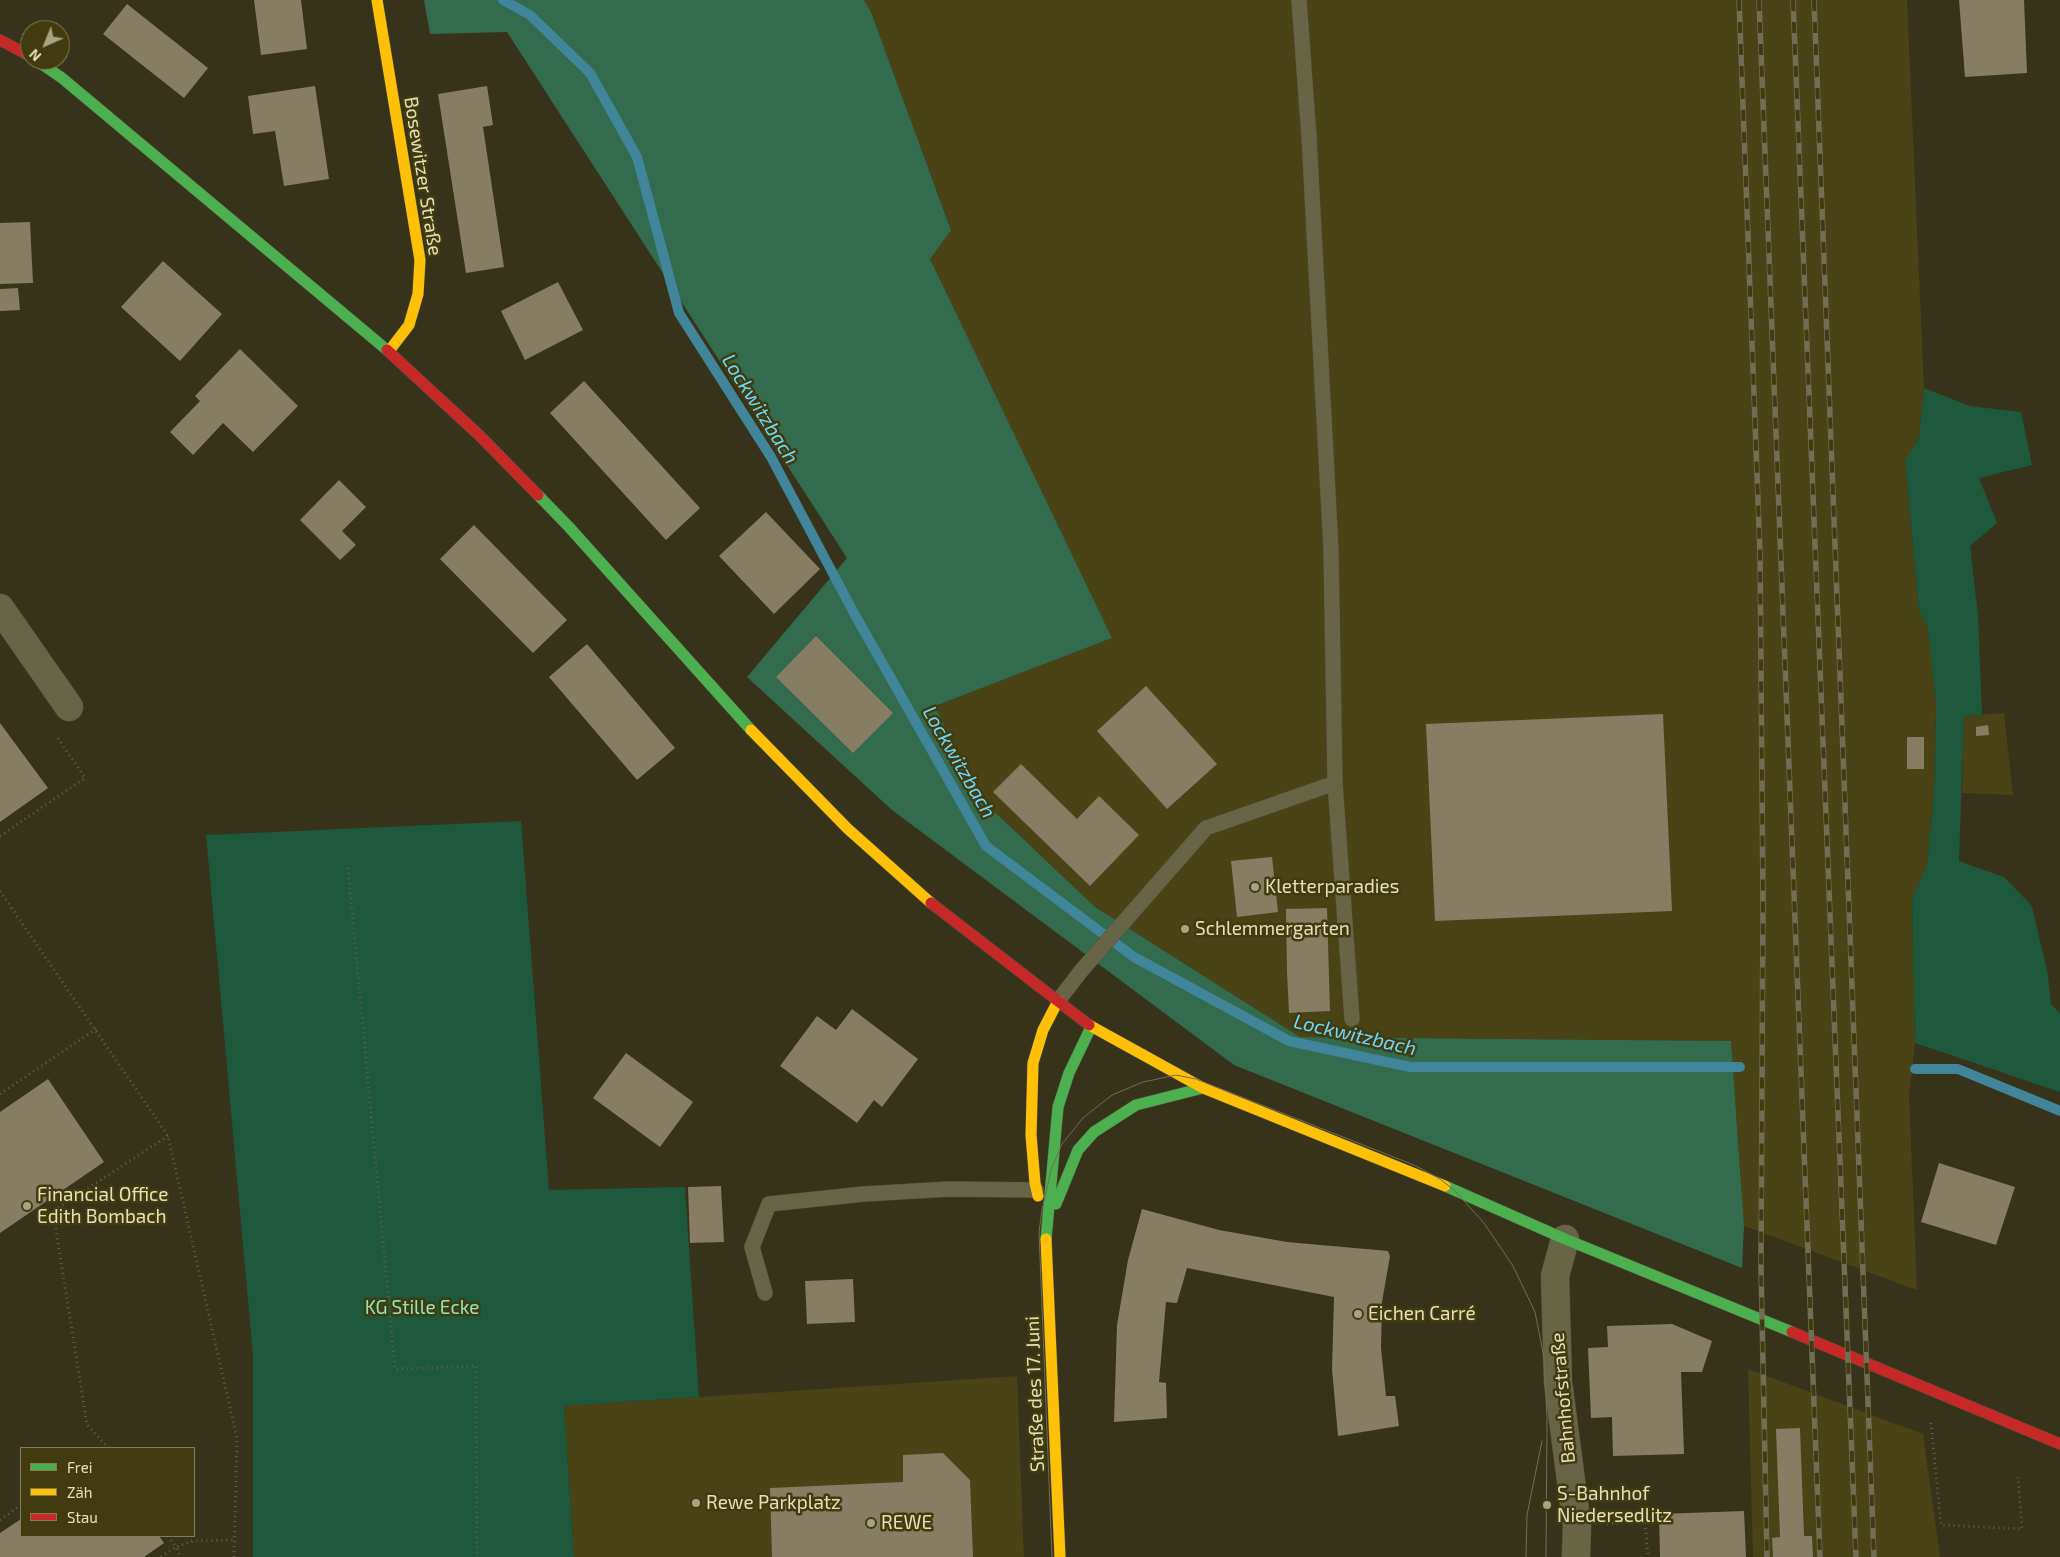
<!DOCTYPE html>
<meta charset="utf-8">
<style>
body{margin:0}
#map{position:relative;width:2060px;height:1557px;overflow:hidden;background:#36331a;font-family:"Exo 2",sans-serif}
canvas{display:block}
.legend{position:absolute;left:20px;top:1447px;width:175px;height:90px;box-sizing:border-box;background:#413b0f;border:1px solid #837d53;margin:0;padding:6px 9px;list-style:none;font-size:15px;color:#e5e0b8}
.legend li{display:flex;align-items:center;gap:10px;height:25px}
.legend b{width:25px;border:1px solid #837d53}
.north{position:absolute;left:20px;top:20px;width:50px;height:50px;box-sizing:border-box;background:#413b0f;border:1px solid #837d53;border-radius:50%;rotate:224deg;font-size:14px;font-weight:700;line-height:20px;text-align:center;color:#e5e0b8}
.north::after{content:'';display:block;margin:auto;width:18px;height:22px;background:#a8a381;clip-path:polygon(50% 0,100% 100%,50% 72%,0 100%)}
</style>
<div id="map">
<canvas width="2060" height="1557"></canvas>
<ul class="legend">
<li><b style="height:6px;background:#4caf50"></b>Frei</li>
<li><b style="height:6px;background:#ffc107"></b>Zäh</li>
<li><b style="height:6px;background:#c62828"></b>Stau</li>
</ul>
<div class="north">N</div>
</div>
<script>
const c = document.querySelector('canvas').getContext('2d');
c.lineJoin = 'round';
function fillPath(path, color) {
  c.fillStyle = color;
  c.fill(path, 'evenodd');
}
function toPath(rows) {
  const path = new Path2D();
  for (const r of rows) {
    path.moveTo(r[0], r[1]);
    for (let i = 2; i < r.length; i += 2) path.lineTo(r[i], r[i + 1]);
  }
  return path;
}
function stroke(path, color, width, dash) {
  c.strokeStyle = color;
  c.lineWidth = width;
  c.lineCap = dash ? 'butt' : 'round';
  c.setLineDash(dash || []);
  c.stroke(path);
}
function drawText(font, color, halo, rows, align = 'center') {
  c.font = font + ' "Exo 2",sans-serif';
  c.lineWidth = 5;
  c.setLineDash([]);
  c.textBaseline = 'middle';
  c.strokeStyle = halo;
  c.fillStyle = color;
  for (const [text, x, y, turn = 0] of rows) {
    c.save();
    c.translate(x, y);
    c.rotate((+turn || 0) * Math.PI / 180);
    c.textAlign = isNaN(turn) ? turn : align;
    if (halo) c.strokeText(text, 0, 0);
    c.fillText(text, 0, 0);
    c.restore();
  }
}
fillPath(toPath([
 [864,0,1907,0,1924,388,1919,438,1905,460,1919,611,1927,623,1936,704,1934,795,1927,865,1912,898,1915,1043,1909,1095,1917,1290,1744,1226,1731,1041,1300,1037,1095,907,978,796,935,706,1112,638,929,259,951,229,871,12],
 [2004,713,2013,795,1962,793,1964,716],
 [1748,1369,1923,1434,1940,1557,1753,1557],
 [1017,1376,1024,1557,574,1557,564,1406]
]), '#494315');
fillPath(toPath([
 [1924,388,1970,406,2021,412,2032,465,1979,478,1997,523,1970,546,1978,616,1982,715,1964,716,1959,861,2004,877,2032,906,2048,975,2051,1004,2060,1013,2060,1092,1915,1043,1912,898,1927,865,1934,795,1936,704,1927,624,1919,611,1905,460,1919,438],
 [521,821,549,1190,685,1187,699,1397,564,1406,574,1557,253,1557,253,1355,206,835]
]), '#1e583d');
fillPath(toPath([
 [424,0,864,0,871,12,951,230,930,259,1112,638,935,706,978,796,1095,907,1300,1037,1731,1041,1744,1226,1742,1268,1234,1065,892,810,747,677,847,558,507,32,430,34]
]), '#336b4e');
stroke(toPath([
 [503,0,530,15,590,73,637,157,679,313,771,457,855,615,986,846,1134,957,1289,1041,1410,1067,1740,1067],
 [1915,1069,1958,1069,2060,1111]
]), '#408599', 10);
fillPath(toPath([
 [254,0,301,0,307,49,261,55],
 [1959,0,2024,0,2027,73,1965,77],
 [127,4,208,68,184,98,103,34],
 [315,86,329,179,284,186,275,131,253,134,248,96],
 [487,86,493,125,483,127,504,267,466,273,438,94],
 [30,222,33,283,0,284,0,223],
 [163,261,222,314,180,361,121,307],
 [558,282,583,330,525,360,501,311],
 [18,288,20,310,0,311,0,289],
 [240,349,298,406,253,452,223,423,193,455,170,432,200,401,195,396],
 [584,381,700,508,666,540,550,413],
 [339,480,366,507,342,531,356,545,340,560,300,520],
 [766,512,820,569,774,614,719,556],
 [474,525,567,620,533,653,440,559],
 [816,636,893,713,853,753,776,677],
 [587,644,675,748,637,780,549,677],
 [1146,686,1217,764,1167,809,1097,731],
 [1663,714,1672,911,1435,921,1426,724],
 [0,723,48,788,0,822],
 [1988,725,1989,735,1976,736,1976,727],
 [1907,737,1924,737,1924,769,1907,769],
 [1021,764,1077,819,1099,796,1139,835,1090,886,993,792],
 [1272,857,1278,912,1237,917,1231,861],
 [1327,908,1330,1011,1289,1013,1287,972,1286,909],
 [852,1009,918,1059,882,1107,874,1100,857,1123,780,1066,817,1016,836,1030],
 [626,1053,693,1102,660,1147,593,1098],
 [48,1079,104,1162,0,1233,0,1112],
 [1939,1163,2015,1187,1996,1245,1921,1222],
 [721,1186,724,1242,690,1243,688,1187],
 [1142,1209,1219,1230,1287,1242,1388,1251,1390,1256,1382,1302,1381,1348,1386,1396,1395,1396,1399,1426,1338,1436,1332,1369,1334,1297,1187,1268,1177,1303,1166,1302,1159,1382,1166,1383,1167,1418,1114,1422,1117,1325,1128,1260],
 [853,1279,855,1322,807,1324,805,1281],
 [1672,1324,1712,1341,1702,1372,1681,1372,1684,1454,1613,1456,1612,1417,1591,1418,1588,1348,1608,1347,1607,1326],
 [1800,1428,1804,1536,1812,1536,1813,1557,1773,1557,1772,1538,1780,1537,1776,1429],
 [943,1453,970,1480,973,1557,772,1557,770,1488,903,1482,903,1455],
 [1744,1511,1746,1557,1660,1557,1659,1514],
 [21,1519,21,1536,159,1536,164,1543,144,1557,0,1557,0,1533]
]), '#867d63');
const lane = toPath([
 [1335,783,1352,1019],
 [1058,1001,1081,971,1206,828,1335,783,1331,550,1309,137,1299,0],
 [765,1293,752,1247,769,1204,864,1194,949,1189,1036,1190]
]);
const street = toPath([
 [0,608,69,707],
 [1565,1239,1555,1276,1558,1382,1577,1526,1576,1557]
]);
const fast = toPath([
 [36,60,62,78,387,350],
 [538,495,569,527,751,730],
 [1445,1186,1565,1239,1792,1332],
 [1056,1204,1078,1150,1094,1132,1136,1105,1203,1088],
 [1046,1239,1058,1107,1069,1073,1091,1027]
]);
const slow = toPath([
 [377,0,420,260,418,294,409,325,389,351],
 [751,730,848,829,931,903],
 [1089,1025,1203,1088,1445,1186],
 [1038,1196,1035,1183,1031,1135,1033,1063,1043,1030,1058,1001],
 [1046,1239,1060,1557]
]);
const jam = toPath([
 [0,40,30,56],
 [387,350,480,436,538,495],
 [931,903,1089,1025],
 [1792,1332,2060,1444]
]);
stroke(lane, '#524f3a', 16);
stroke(street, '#524f3a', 29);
stroke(fast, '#524f3a', 12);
stroke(slow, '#524f3a', 12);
stroke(jam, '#524f3a', 12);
stroke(toPath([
 [0,836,85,778,57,737],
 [348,868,395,1369,476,1366,477,1557],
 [0,891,168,1136,237,1438,234,1557],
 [0,1094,96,1029],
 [1931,1423,1941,1525,2022,1529,2018,1477],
 [109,1448,87,1425,53,1211,168,1136],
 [0,1520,21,1505],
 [1607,1524,1645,1521,1648,1557],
 [168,1536,176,1547,193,1541,234,1540],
 [161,1557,176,1547,181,1557]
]), '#636048', 3, [1, 4]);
stroke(lane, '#686546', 15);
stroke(street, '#686546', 28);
stroke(fast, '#4caf50', 11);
stroke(slow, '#ffc107', 11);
stroke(jam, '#c62828', 11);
stroke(toPath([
 [1052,1557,1039,1232,1042,1210,1051,1170,1062,1144,1083,1118,1112,1095,1143,1082,1176,1075,1196,1079,1414,1165,1440,1179,1454,1190,1484,1223,1513,1266,1535,1312,1544,1358,1547,1417,1546,1557],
 [1526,1557,1527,1515,1542,1441]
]), '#726e56', 1);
const rail = toPath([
 [1739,0,1760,553,1763,901,1761,1267,1767,1557],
 [1759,0,1820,1557],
 [1793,0,1856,1557],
 [1814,0,1874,1557]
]);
stroke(rail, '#726e56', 5.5);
stroke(rail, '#413b0f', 4, [11]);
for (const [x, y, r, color] of [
 [1255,887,5,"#a8a381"],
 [1185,929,5,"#a8a381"],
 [27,1206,5,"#a8a381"],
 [1358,1314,5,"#a8a381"],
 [696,1503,5,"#a8a381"],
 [1547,1505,5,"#a8a381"],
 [871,1523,5,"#a8a381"]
]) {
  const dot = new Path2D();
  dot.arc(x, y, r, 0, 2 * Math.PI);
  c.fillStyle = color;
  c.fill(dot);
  stroke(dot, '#413b0f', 2);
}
drawText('19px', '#e5e0b8', '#413b0f', [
 ["Bosewitzer Straße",423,176,81],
 ["Straße des 17. Juni",1035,1394,-92],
 ["Bahnhofstraße",1563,1398,-95]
]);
drawText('19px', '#e5e0b8', '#413b0f', [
 ["Kletterparadies",1265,887],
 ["Schlemmergarten",1195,929],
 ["Financial Office",37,1195],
 ["Edith Bombach",37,1217],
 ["Eichen Carré",1368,1314],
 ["S-Bahnhof",1557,1494],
 ["Niedersedlitz",1557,1516],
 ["Rewe Parkplatz",706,1503],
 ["REWE",881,1523]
], 'left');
drawText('19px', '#89e9bb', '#413b0f', [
 ["KG Stille Ecke",422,1308]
]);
drawText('italic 20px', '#6bdafe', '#413b0f', [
 ["Lockwitzbach",760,409,58],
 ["Lockwitzbach",959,762,60],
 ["Lockwitzbach",1355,1035,13]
]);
</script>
